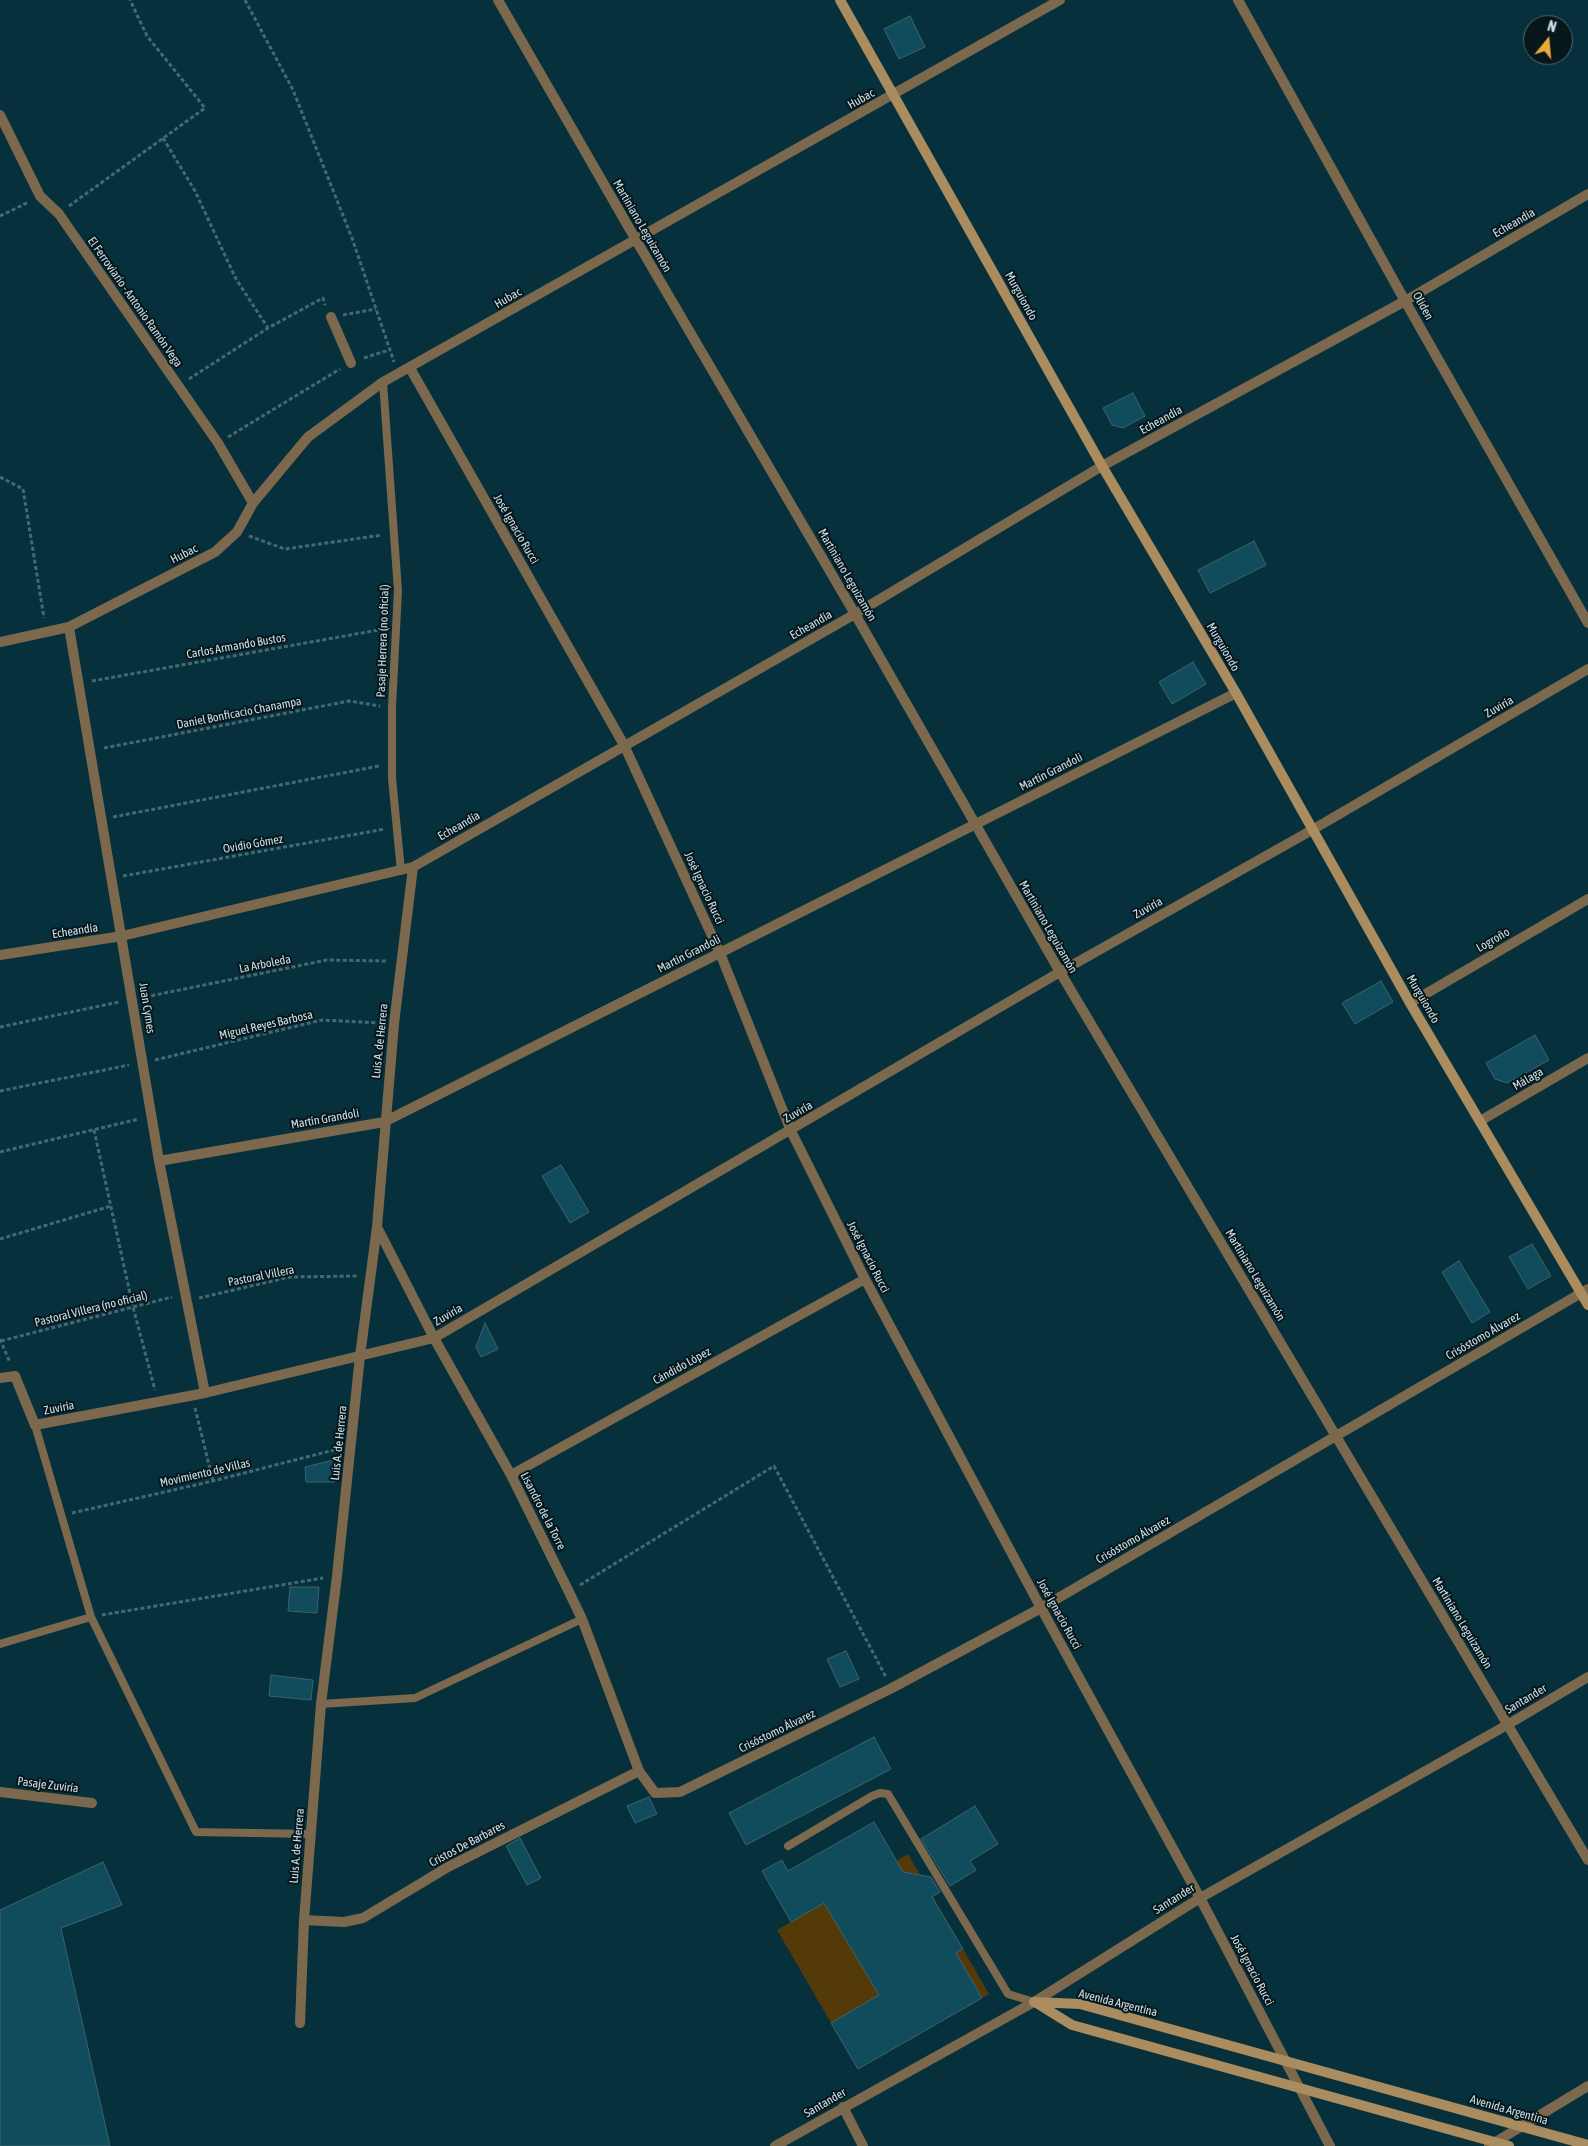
<!DOCTYPE html>
<meta charset="utf-8">
<style>
body{margin:0}
#map{position:relative;width:1588px;height:2146px;overflow:hidden;background:#06313c;font-family:"Asap Condensed",sans-serif}
canvas{display:block}
.north{position:absolute;left:1523px;top:15px;width:50px;height:50px;box-sizing:border-box;background:#06161b;border:1px solid #55676d;border-radius:50%;rotate:17deg;font-size:14px;font-weight:700;line-height:20px;text-align:center;color:#cbe0e7}
.north::after{content:'';display:block;margin:auto;width:18px;height:22px;background:#eaaa39;clip-path:polygon(50% 0,100% 100%,50% 72%,0 100%)}
</style>
<div id="map">
<canvas width="1588" height="2146"></canvas>
<div class="north">N</div>
</div>
<script>
const c = document.querySelector('canvas').getContext('2d');
c.lineJoin = 'round';
function fillPath(path, color) {
  c.fillStyle = color;
  c.fill(path, 'evenodd');
}
function toPath(rows) {
  const path = new Path2D();
  for (const r of rows) {
    path.moveTo(r[0], r[1]);
    for (let i = 2; i < r.length; i += 2) path.lineTo(r[i], r[i + 1]);
  }
  return path;
}
function stroke(path, color, width, dash) {
  c.strokeStyle = color;
  c.lineWidth = width;
  c.lineCap = dash ? 'butt' : 'round';
  c.setLineDash(dash || []);
  c.stroke(path);
}
function drawText(font, color, halo, rows, align = 'center') {
  c.font = font + ' "Asap Condensed",sans-serif';
  c.lineWidth = 4;
  c.setLineDash([]);
  c.textBaseline = 'middle';
  c.strokeStyle = halo;
  c.fillStyle = color;
  for (const [text, x, y, turn = 0] of rows) {
    c.save();
    c.translate(x, y);
    c.rotate((+turn || 0) * Math.PI / 180);
    c.textAlign = isNaN(turn) ? turn : align;
    if (halo) c.strokeText(text, 0, 0);
    c.fillText(text, 0, 0);
    c.restore();
  }
}
fillPath(toPath([
 [908,1854,989,1994,858,2069,777,1930]
]), '#543a08');
const building = toPath([
 [910,16,925,47,899,59,884,29,910,16],
 [1133,393,1145,416,1123,428,1112,425,1103,408,1133,393],
 [1254,541,1266,565,1210,593,1198,570,1254,541],
 [1193,662,1206,684,1172,704,1159,682,1193,662],
 [1381,981,1393,1002,1355,1024,1342,1003,1381,981],
 [1535,1035,1549,1060,1507,1083,1495,1079,1486,1063,1535,1035],
 [561,1165,589,1212,570,1223,542,1176,561,1165],
 [1532,1244,1551,1276,1528,1289,1509,1257,1532,1244],
 [1459,1261,1490,1312,1472,1323,1442,1272,1459,1261],
 [485,1323,498,1349,481,1357,476,1347,485,1323],
 [337,1459,335,1482,306,1482,305,1467,337,1459],
 [290,1587,319,1587,317,1613,288,1611,290,1587],
 [846,1651,859,1679,840,1687,827,1659,846,1651],
 [271,1675,313,1680,311,1700,269,1696,271,1675],
 [874,1737,891,1769,746,1845,729,1813,874,1737],
 [649,1797,657,1814,635,1823,627,1806,649,1797],
 [975,1806,998,1844,970,1861,976,1870,950,1886,921,1839,975,1806],
 [874,1822,903,1872,931,1877,940,1892,932,1897,963,1949,956,1953,982,1998,858,2069,831,2023,879,1995,824,1903,791,1922,762,1871,782,1860,788,1871,874,1822],
 [520,1838,541,1878,527,1885,506,1846,520,1838],
 [103,1862,122,1905,61,1928,110,2146,0,2146,0,1910,103,1862]
]);
fillPath(building, '#114c5c');
stroke(building, '#3c636f', 1);
stroke(toPath([
 [245,0,293,90,352,238,394,362],
 [163,138,195,191,236,279,268,328],
 [69,206,205,108,147,36,130,0],
 [0,216,29,202],
 [343,315,376,309],
 [364,358,389,350],
 [189,379,268,328,323,298,325,305],
 [228,437,340,369],
 [0,477,23,489,44,618],
 [249,536,285,549,382,535],
 [92,681,384,629],
 [104,748,349,701,380,706],
 [113,817,379,766],
 [123,876,385,829],
 [145,997,327,960,388,961],
 [0,1027,119,1002],
 [155,1060,322,1020,382,1023],
 [0,1091,129,1065],
 [94,1130,133,1307,155,1390],
 [0,1152,139,1119],
 [0,1239,111,1206],
 [199,1298,290,1277,358,1276],
 [0,1339,10,1363],
 [1,1341,172,1297],
 [195,1408,213,1481],
 [72,1513,213,1481,338,1449],
 [580,1585,774,1466,886,1677],
 [102,1615,323,1578]
]), '#456972', 3, [4, 2.5]);
stroke(toPath([
 [383,382,398,591,392,707,392,778,401,871],
 [91,1617,196,1832,311,1834],
 [0,1644,91,1617,35,1425],
 [321,1704,415,1698,582,1619],
 [788,1846,872,1796,880,1793,888,1794,1008,1994,1034,2002]
]), '#7c694d', 8);
stroke(toPath([
 [498,0,636,240,855,614,1060,972,1588,1860],
 [1238,0,1405,301,1588,623],
 [0,115,40,196,59,214,218,443,253,503],
 [331,317,351,363],
 [410,368,624,745,720,953,791,1131,865,1279,1041,1608,1200,1898,1330,2146],
 [69,627,159,1161,205,1393],
 [0,642,69,627,215,552,237,532,253,503,308,437,383,382,1060,0],
 [0,955,122,936,413,867,855,614,1102,466,1405,301,1588,194],
 [1410,1003,1588,899],
 [1480,1121,1588,1058],
 [159,1161,384,1122,1236,693],
 [377,1227,434,1338,511,1475,569,1592,582,1619,639,1771,655,1793,680,1792,892,1688,1041,1608,1588,1289],
 [0,1378,15,1376,35,1425,205,1393,434,1338,1060,972,1312,830,1588,669],
 [511,1475,865,1279],
 [0,1792,92,1803],
 [304,1920,344,1922,363,1918,448,1867,639,1771],
 [300,2023,304,1920,321,1704,337,1576,360,1356,377,1227,394,1024,413,867],
 [843,2107,863,2146],
 [775,2146,1034,2002,1200,1898,1507,1725,1588,1677],
 [1489,2146,1588,2086]
]), '#7c694d', 10);
stroke(toPath([
 [840,0,1102,466,1236,693,1410,1003,1588,1305],
 [1034,2002,1080,2004,1588,2145],
 [1035,2002,1072,2025,1509,2146]
]), '#aa8c5e', 10);
drawText('12px', '#cbe0e7', '#06161b', [
 ["Hubac",861,99,-29],
 ["Echeandía",1514,223,-30],
 ["Martiniano Leguizamón",642,226,60],
 ["Murguiondo",1021,296,61],
 ["Hubac",508,298,-30],
 ["El Ferroviario - Antonio Ramón Vega",135,302,55],
 ["Oliden",1423,306,61],
 ["Echeandía",1161,420,-29],
 ["José Ignacio Rucci",516,529,60],
 ["Hubac",184,554,-27],
 ["Martiniano Leguizamón",847,575,60],
 ["Echeandía",811,625,-30],
 ["Pasaje Herrera (no oficial)",383,641,-88],
 ["Carlos Armando Bustos",236,646,-10],
 ["Murguiondo",1223,647,60],
 ["Zuviría",1499,707,-30],
 ["Daniel Bonficacio Chanampa",239,713,-11],
 ["Martín Grandoli",1051,772,-27],
 ["Echeandía",459,826,-30],
 ["Ovidio Gómez",253,844,-10],
 ["José Ignacio Rucci",704,888,65],
 ["Zuviría",1148,908,-29],
 ["Martiniano Leguizamón",1048,927,60],
 ["Echeandía",75,931,-9],
 ["Logroño",1493,940,-30],
 ["Martín Grandoli",689,954,-27],
 ["La Arboleda",265,964,-11],
 ["Murguiondo",1423,999,60],
 ["Juan Cymes",147,1008,81],
 ["Miguel Reyes Barbosa",266,1025,-13],
 ["Luis A. de Herrera",380,1041,-84],
 ["Málaga",1528,1079,-30],
 ["Zuviría",798,1112,-30],
 ["Martín Grandoli",325,1119,-10],
 ["José Ignacio Rucci",868,1257,63],
 ["Martiniano Leguizamón",1255,1275,59],
 ["Pastoral Villera",261,1276,-11],
 ["Pastoral Villera (no oficial)",91,1309,-14],
 ["Zuviría",448,1315,-30],
 ["Crisóstomo Álvarez",1483,1336,-30],
 ["Cándido López",682,1366,-29],
 ["Zuviría",59,1408,-11],
 ["Luis A. de Herrera",339,1443,-84],
 ["Movimiento de Villas",205,1473,-13],
 ["Lisandro de la Torre",543,1511,63],
 ["Crisóstomo Álvarez",1133,1540,-30],
 ["José Ignacio Rucci",1059,1614,61],
 ["Martiniano Leguizamón",1462,1623,59],
 ["Santander",1526,1699,-31],
 ["Crisóstomo Álvarez",777,1731,-26],
 ["Pasaje Zuviría",48,1785,7],
 ["Cristos De Barbares",467,1844,-28],
 ["Luis A. de Herrera",297,1846,-85],
 ["Santander",1174,1899,-32],
 ["José Ignacio Rucci",1252,1970,62],
 ["Avenida Argentina",1118,2003,14],
 ["Santander",825,2103,-30],
 ["Avenida Argentina",1509,2110,16]
]);
</script>
